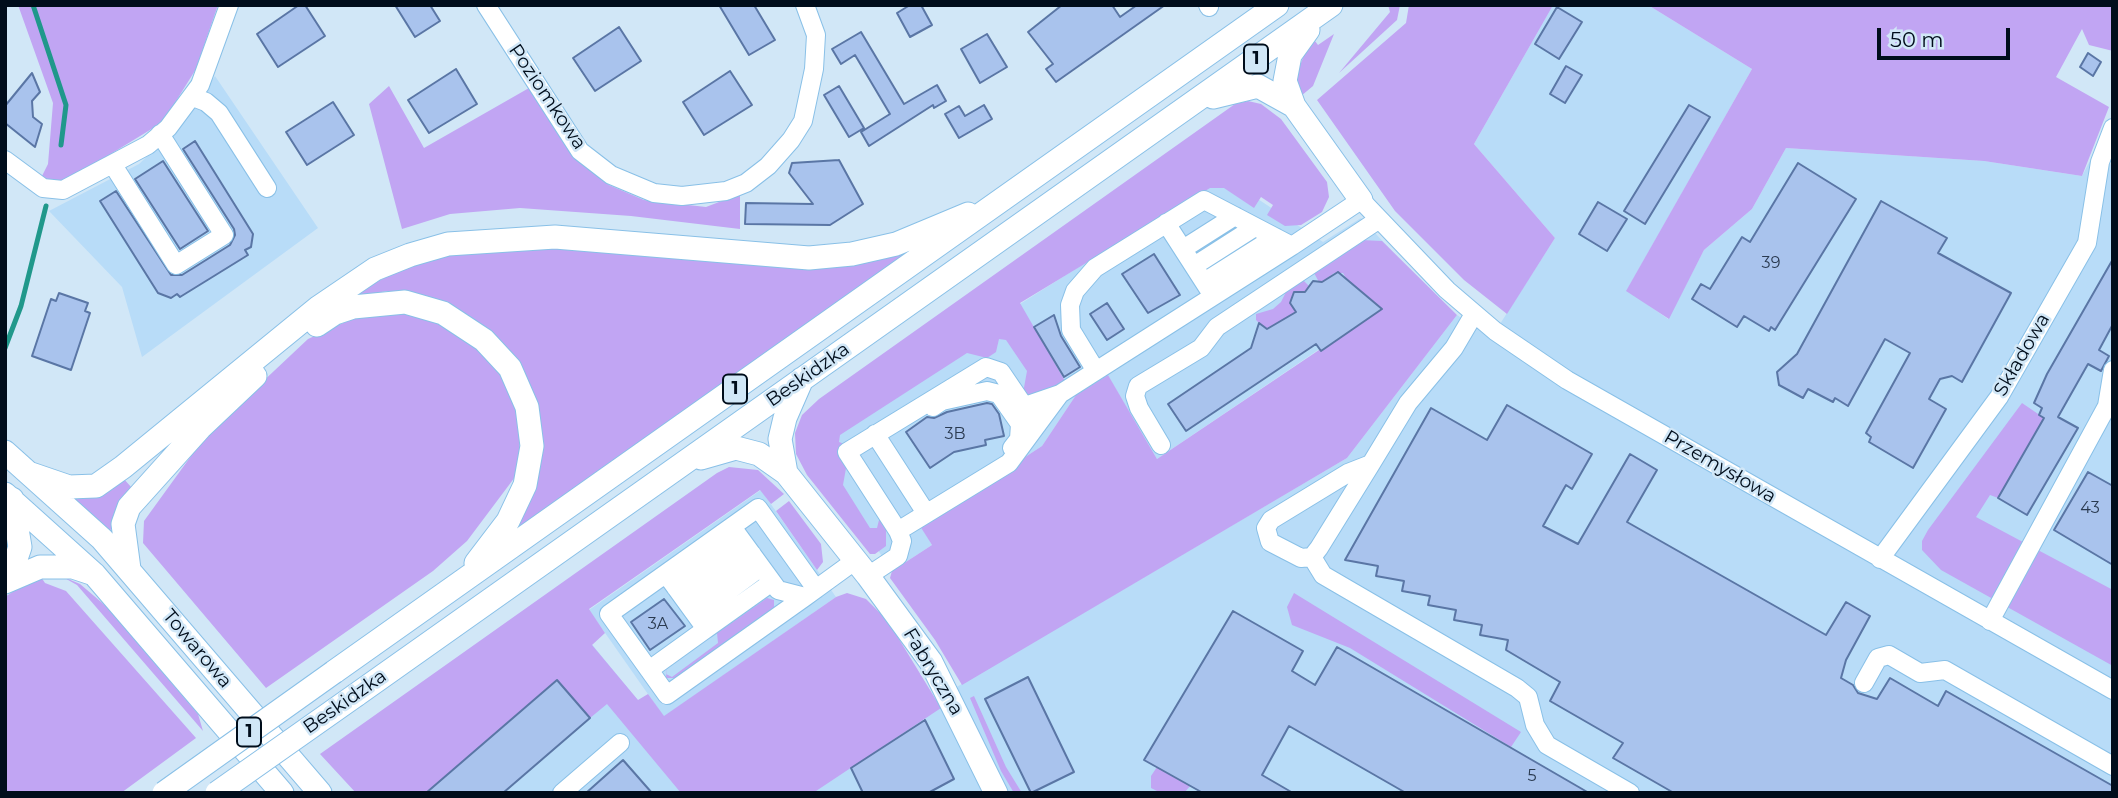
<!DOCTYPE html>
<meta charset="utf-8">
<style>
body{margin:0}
#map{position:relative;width:2118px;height:798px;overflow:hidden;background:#d1e7f7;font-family:Montserrat,sans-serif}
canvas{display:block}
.frame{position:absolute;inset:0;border:7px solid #000d1b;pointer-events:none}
.scale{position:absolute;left:1877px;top:28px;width:133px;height:32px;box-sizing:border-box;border:4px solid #000d1b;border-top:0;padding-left:9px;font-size:21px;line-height:24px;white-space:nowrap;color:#000d1b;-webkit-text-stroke:5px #d1e7f7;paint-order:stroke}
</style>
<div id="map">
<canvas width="2118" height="798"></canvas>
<div class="frame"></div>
<div class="scale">50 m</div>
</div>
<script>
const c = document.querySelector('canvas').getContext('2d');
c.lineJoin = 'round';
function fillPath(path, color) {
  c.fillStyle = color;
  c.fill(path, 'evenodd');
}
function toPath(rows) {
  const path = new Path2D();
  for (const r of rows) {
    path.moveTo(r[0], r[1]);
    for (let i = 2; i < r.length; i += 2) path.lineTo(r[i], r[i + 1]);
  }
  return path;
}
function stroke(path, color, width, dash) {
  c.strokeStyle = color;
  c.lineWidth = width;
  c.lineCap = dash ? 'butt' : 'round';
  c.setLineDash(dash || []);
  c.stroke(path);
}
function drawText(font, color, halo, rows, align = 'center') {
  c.font = font + ' Montserrat,sans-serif';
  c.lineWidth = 5;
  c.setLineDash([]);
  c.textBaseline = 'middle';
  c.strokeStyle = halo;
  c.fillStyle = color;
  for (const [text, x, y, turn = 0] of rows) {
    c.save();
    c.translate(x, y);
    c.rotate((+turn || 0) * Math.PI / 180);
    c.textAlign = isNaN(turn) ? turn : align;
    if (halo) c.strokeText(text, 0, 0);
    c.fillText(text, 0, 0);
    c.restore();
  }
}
fillPath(toPath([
 [1556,5,1648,5,1752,69,1627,290,1668,319,1704,250,1752,209,1786,148,1984,161,2082,176,2091,159,2113,165,2113,793,776,793,1347,458,1457,315,1491,338,1555,238,1474,144,1552,7],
 [215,76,318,228,142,357,122,287,49,211,139,164,182,124],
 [1223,176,1323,242,1361,218,1420,281,1157,459,1108,376,1076,395,1042,446,921,526,932,545,892,571,824,470,831,432,1020,304],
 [761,490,836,597,664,717,589,610],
 [581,631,714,793,397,793]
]), '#b8dcf8');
fillPath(toPath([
 [18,5,218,5,196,69,163,122,60,185,40,180,48,164,53,103],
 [1388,5,1400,5,1397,20,1339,73,1385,18,1390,12],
 [1409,5,1556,5,1552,7,1474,144,1555,238,1507,314,1464,280,1395,211,1317,100,1406,23],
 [1648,5,2113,5,2113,51,2089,45,2082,29,2056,77,2109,107,2082,176,1984,161,1786,148,1752,209,1704,250,1669,319,1626,291,1752,69],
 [1334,34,1313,86,1301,96,1294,80,1305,53,1315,41,1318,45],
 [389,86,424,148,529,88,578,161,609,185,644,200,706,207,740,194,740,229,631,216,520,208,450,214,402,229,369,104],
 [1248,101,1261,104,1281,119,1327,182,1329,197,1322,212,1301,225,1285,226,1267,215,1273,205,1261,197,1254,208,1224,188,1210,188,1020,303,1065,381,1038,397,1026,396,1023,393,1027,371,1006,340,999,339,996,352,987,358,967,353,840,435,839,442,850,446,843,485,870,528,877,528,880,516,886,529,886,546,875,554,870,554,807,475,796,454,795,433,802,415,819,399,1235,104],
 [1361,240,1382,241,1457,315,1347,458,962,685,935,640,890,578,892,571,932,545,920,526,1042,446,1076,395,1108,375,1157,459,1380,309,1350,285,1343,273,1334,273,1320,284,1313,271],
 [513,246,902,250,907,255,520,528,517,525,531,398,438,301,387,291,344,299,421,259],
 [1302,279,1310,287,1306,292,1292,294,1296,312,1266,330,1256,320,1256,314,1273,309,1281,302,1288,288],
 [400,308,445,323,479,346,500,370,509,387,518,417,520,451,515,477,467,541,433,571,266,688,143,543,144,521,207,434,308,339,365,313],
 [2022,403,2044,418,1998,498,1990,495,1976,517,2113,590,2113,666,1941,570,1922,550,1922,541,1928,530],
 [729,467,758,470,784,494,771,504,760,490,589,609,605,633,592,645,638,700,648,694,664,716,836,597,847,593,866,599,888,621,941,708,813,793,681,793,607,704,590,718,557,680,426,793,356,793,320,754,717,473],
 [123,478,132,488,114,513,110,534,70,495],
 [789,501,821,544,823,562,817,570,776,511],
 [39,574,45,583,66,591,196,738,121,793,5,793,5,597],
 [61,576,80,584,107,607,198,714,203,731,77,585],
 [1294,593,1521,732,1511,747,1350,648,1292,625,1287,607],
 [767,598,774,600,774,608,677,678,666,678,667,663,666,674,672,677,718,643,717,633],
 [974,696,1006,767,1022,793,1014,793,1001,771,970,698],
 [1157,767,1186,784,1191,785,1184,793,1161,793,1151,788,1151,776]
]), '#c1a5f3');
stroke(toPath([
 [33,5,66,105,61,145],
 [5,348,21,306,46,206]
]), '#20988b', 5);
const building = toPath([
 [299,5,305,5,325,36,278,67,257,34,299,5],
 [395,5,430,5,440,21,415,37,395,5],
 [719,5,754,5,775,40,749,55,719,5],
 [910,5,921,5,932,25,910,37,897,13,910,5],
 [1062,5,1112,5,1120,17,1137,5,1165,5,1056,82,1046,69,1053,64,1028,32,1062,5],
 [1557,7,1582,22,1559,59,1535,44,1557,7],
 [619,27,641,61,595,91,573,58,619,27],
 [861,32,904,104,937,85,946,101,934,108,933,105,869,146,861,132,890,114,855,55,841,64,832,49,861,32],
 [987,34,1007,67,980,83,961,49,987,34],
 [2088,53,2101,62,2093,76,2080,67,2088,53],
 [1566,66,1582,75,1565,103,1550,94,1566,66],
 [456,69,477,104,429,133,408,100,456,69],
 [730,71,752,105,704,135,683,102,730,71],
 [32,73,40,92,32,101,33,117,42,124,35,147,5,123,5,106,32,73],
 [839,86,864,128,849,137,824,95,839,86],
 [333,102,354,135,307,165,286,132,333,102],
 [984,105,992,119,959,138,945,114,959,106,965,116,984,105],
 [1689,105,1710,117,1645,224,1624,211,1689,105],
 [195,141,253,234,251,247,245,250,248,255,180,297,177,294,171,298,158,293,100,201,116,191,171,275,182,275,230,245,235,235,234,229,183,149,195,141],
 [839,160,863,204,830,225,745,224,746,203,813,204,789,173,792,163,839,160],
 [163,161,208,231,180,249,135,179,163,161],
 [1798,163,1856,199,1775,330,1771,327,1769,331,1744,316,1737,327,1692,299,1701,284,1710,289,1742,237,1750,242,1798,163],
 [1881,201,1947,238,1938,253,2011,293,1962,382,1952,376,1940,379,1929,399,1946,409,1913,468,1869,442,1871,437,1866,433,1910,353,1885,339,1848,406,1835,398,1833,402,1808,389,1803,398,1779,385,1777,372,1797,354,1881,201],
 [1598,202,1627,219,1607,251,1579,234,1598,202],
 [1154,254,1180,295,1148,313,1122,274,1154,254],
 [2113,259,2113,324,2099,350,2109,356,2101,371,2088,364,2058,417,2078,428,2027,515,1998,498,2044,418,2039,415,2042,408,2034,403,2047,374,2113,259],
 [1338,272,1382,309,1321,351,1316,344,1186,431,1168,404,1251,348,1259,323,1267,329,1296,312,1290,303,1294,292,1305,292,1313,281,1322,282,1338,272],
 [59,293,88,303,85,311,90,313,71,370,32,356,51,299,56,301,59,293],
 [1107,303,1124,329,1107,340,1090,314,1107,303],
 [1054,315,1061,336,1080,367,1064,377,1034,327,1054,315],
 [987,403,992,404,999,414,1004,436,985,440,986,445,954,452,930,468,906,432,927,417,934,418,947,412,987,403],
 [1507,405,1592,454,1572,489,1566,485,1543,526,1578,544,1630,454,1657,470,1627,522,1826,635,1846,602,1870,616,1846,660,1841,678,1853,685,1858,693,1877,699,1890,678,1938,706,1946,691,2113,786,2113,793,1674,793,1613,758,1623,743,1550,701,1560,682,1506,650,1508,640,1480,635,1482,625,1454,620,1456,610,1428,605,1430,596,1402,591,1404,581,1376,576,1378,566,1345,560,1431,408,1487,440,1507,405],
 [2088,472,2113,486,2113,565,2054,530,2088,472],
 [664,599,685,626,650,650,631,622,664,599],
 [1233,611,1303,651,1292,671,1315,685,1337,647,1589,793,1406,793,1289,726,1262,775,1293,793,1203,793,1144,760,1233,611],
 [1028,677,1074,772,1031,793,985,699,1028,677],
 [557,680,590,718,503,793,426,793,557,680],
 [925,720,954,779,928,793,863,793,851,768,925,720],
 [623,760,652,793,586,793,623,760]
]);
fillPath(building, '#a9c3ed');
stroke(building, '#5a76a5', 2);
const minor = toPath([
 [486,5,580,151,611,175,654,193,682,196,726,191,746,183,768,166,791,140,803,121,814,69,816,35,805,5],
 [1208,5,1209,7],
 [193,97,206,102,219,113,267,188],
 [5,160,43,188,63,190,148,145,168,128,200,85,229,5],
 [113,165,176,265,224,235,160,134],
 [1166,223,1213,296],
 [1292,246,1096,371,1071,330,1070,305,1075,291,1095,268,1204,200,1292,246,1361,200,1447,290,1495,331,1567,380,2113,690],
 [1183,249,1235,216],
 [1194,266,1255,227],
 [1204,282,1275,237],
 [1025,406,1060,394,1096,371],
 [933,407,942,401,987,391,999,394,1020,424,1019,439,1012,448],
 [1037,425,1001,372,986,367,847,452,898,531,1009,463,1037,425,1060,394],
 [875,434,926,513],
 [1161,445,1139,408,1135,396,1138,386,1201,348,1217,327,1378,220],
 [1371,464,1348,473,1271,520,1266,528,1270,542,1301,558,1312,557,1319,548,1371,464,1408,403,1454,348,1474,314],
 [732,527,778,590,805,597],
 [1312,557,1323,575,1517,688,1528,697,1535,725,1547,745,1630,793],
 [1880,559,1999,397,2087,243,2100,162,2113,128],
 [868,576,898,556,902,541,898,531],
 [676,588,742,541],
 [816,589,758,508,609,614,667,695,805,597,816,589,856,560],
 [686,601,752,554],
 [696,615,761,567],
 [1990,621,2107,406,2113,370],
 [706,629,772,582],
 [649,670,706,629,666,574],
 [1864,683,1878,658,1889,655,1920,673,1945,670,2113,766],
 [562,793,620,743]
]);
const major = toPath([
 [1308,30,1290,55,1285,81,1294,106,1361,200],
 [1213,97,1258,86,1294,106],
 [317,325,335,313,353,307,405,302,443,313,484,340,510,368,527,407,532,446,525,485,508,521,476,563],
 [5,452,102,539,320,793],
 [701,458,736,448,759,454,786,473,868,576,931,662,996,793],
 [786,473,780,439,785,418,802,379],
 [31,474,69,487,96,486,123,467,319,307,375,269,410,255,448,244,555,237,809,258,852,254,896,244,968,214],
 [5,494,94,574,282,793],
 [129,569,123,524,129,507,200,428,255,376],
 [9,579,20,547,12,499],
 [5,582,40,567,73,567,94,574],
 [334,672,1277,5],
 [356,695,1331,5]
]);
stroke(minor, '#89c0e7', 20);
stroke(major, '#89c0e7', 25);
stroke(minor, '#fff', 18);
stroke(major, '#fff', 23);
const majorBridge = toPath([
 [164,793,334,672],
 [217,793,356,695]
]);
stroke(majorBridge, '#89c0e7', 25, []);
stroke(majorBridge, '#fff', 23);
drawText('16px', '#2a3a50', null, [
 ["39",1771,263],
 ["3B",955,434],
 ["43",2090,508],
 ["3A",658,624],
 ["5",1532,776]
]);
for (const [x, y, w] of [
 [1256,59,24],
 [735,389,24],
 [249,732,24]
]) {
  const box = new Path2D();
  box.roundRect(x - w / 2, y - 14.5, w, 29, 5);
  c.fillStyle = '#d1e7f7';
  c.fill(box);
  stroke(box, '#000d1b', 2);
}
drawText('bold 18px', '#000d1b', null, [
 ["1",1256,59],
 ["1",735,389],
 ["1",249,732]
]);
drawText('19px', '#000d1b', '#d1e7f7', [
 ["Poziomkowa",547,97,56],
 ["Składowa",2022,355,-60],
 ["Beskidzka",808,375,-35],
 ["Przemysłowa",1720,467,30],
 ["Towarowa",197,649,50],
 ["Fabryczna",933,672,59],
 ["Beskidzka",345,702,-35]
]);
</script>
